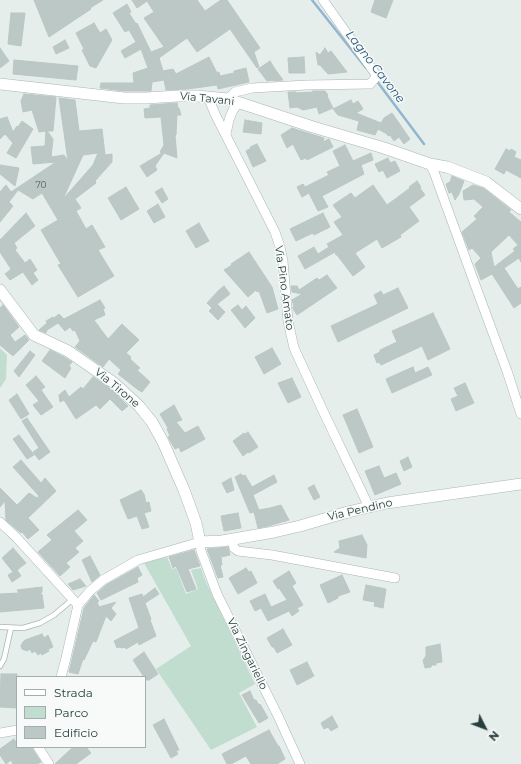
<!DOCTYPE html>
<style>
body{margin:0}
#map{position:relative;width:521px;height:764px;overflow:hidden;background:#e6eeec;font-family:Montserrat,sans-serif}
canvas{display:block}
.legend{position:absolute;left:16px;top:676px;width:130px;height:72px;box-sizing:border-box;background:#f7faf9;border:1px solid #a3afae;margin:0;padding:5px 7px;list-style:none;font-size:12px;color:#263f3e}
.legend li{display:flex;align-items:center;gap:8px;height:20px}
.legend b{width:20px;border:1px solid #a3afae}
.north{position:absolute;left:465px;top:708px;width:40px;height:40px;-webkit-text-stroke:3px #f7faf9;paint-order:stroke;rotate:132deg;font-size:11px;font-weight:700;line-height:16px;text-align:center;color:#263f3e}
.north::after{content:'';display:block;margin:auto;width:14px;height:18px;background:#263f3e;clip-path:polygon(50% 0,100% 100%,50% 72%,0 100%)}
</style>
<div id="map">
<canvas width="521" height="764"></canvas>
<ul class="legend">
<li><b style="height:5px;background:#fff"></b>Strada</li>
<li><b style="height:11px;background:#c1ddcf"></b>Parco</li>
<li><b style="height:11px;background:#bcc8c6"></b>Edificio</li>
</ul>
<div class="north">N</div>
</div>
<script>
const c = document.querySelector('canvas').getContext('2d');
c.lineJoin = 'round';
function fillPath(path, color) {
  c.fillStyle = color;
  c.fill(path, 'evenodd');
}
function toPath(rows) {
  const path = new Path2D();
  for (const r of rows) {
    path.moveTo(r[0], r[1]);
    for (let i = 2; i < r.length; i += 2) path.lineTo(r[i], r[i + 1]);
  }
  return path;
}
function stroke(path, color, width, dash) {
  c.strokeStyle = color;
  c.lineWidth = width;
  c.lineCap = dash ? 'butt' : 'round';
  c.setLineDash(dash || []);
  c.stroke(path);
}
function drawText(font, color, halo, rows, align = 'center') {
  c.font = font + ' Montserrat,sans-serif';
  c.lineWidth = 3;
  c.setLineDash([]);
  c.textBaseline = 'middle';
  c.strokeStyle = halo;
  c.fillStyle = color;
  for (const [text, x, y, turn = 0] of rows) {
    c.save();
    c.translate(x, y);
    c.rotate((+turn || 0) * Math.PI / 180);
    c.textAlign = isNaN(turn) ? turn : align;
    if (halo) c.strokeText(text, 0, 0);
    c.fillText(text, 0, 0);
    c.restore();
  }
}
fillPath(toPath([
 [0,348,7,355,6,379,0,388],
 [167,557,172,569,176,568,186,594,198,589,191,570,201,568,206,582,255,684,239,693,257,727,211,750,156,669,191,646,144,563]
]), '#c1ddcf');
stroke(toPath([
 [312,0,366,68],
 [376,80,424,144]
]), '#93b6ce', 2.5);
const building = toPath([
 [34,0,103,0,90,8,91,9,49,37,34,0],
 [132,0,197,0,205,11,221,0,227,0,260,48,254,52,259,67,257,68,230,29,197,52,187,38,159,58,163,71,173,69,176,74,209,57,217,73,219,72,220,76,234,73,234,71,246,68,249,82,218,89,217,85,188,89,166,90,164,80,152,82,151,91,124,91,100,88,101,83,134,83,133,73,148,68,141,49,125,58,121,51,136,42,129,30,125,32,113,13,124,6,127,4,131,12,129,13,136,24,137,23,151,52,164,47,144,18,154,12,147,1,137,8,132,0],
 [375,0,393,0,386,18,371,12,375,0],
 [11,13,25,13,21,46,8,44,11,13],
 [94,23,100,33,106,29,112,40,96,68,90,66,82,50,84,49,76,33,94,23],
 [65,40,69,48,56,54,53,47,65,40],
 [0,48,9,61,0,68,0,48],
 [325,48,328,53,331,51,347,72,328,74,320,65,318,65,316,52,320,55,325,48],
 [304,57,305,73,289,73,288,58,304,57],
 [14,60,78,66,76,80,13,74,14,60],
 [270,61,275,69,283,80,273,81,273,80,267,81,258,69,270,61],
 [313,91,325,91,328,95,327,96,333,108,319,114,317,107,303,110,297,107,290,108,288,92,296,92,296,93,313,92,313,91],
 [24,94,56,97,53,131,47,131,53,139,51,157,64,155,68,161,59,98,75,100,79,131,102,129,105,155,112,154,112,162,95,181,96,183,75,199,81,208,76,211,86,229,92,225,105,247,98,250,114,276,78,297,58,265,61,264,41,230,58,220,42,193,33,199,18,190,9,202,13,206,0,222,0,192,6,185,11,192,56,162,33,164,31,147,45,146,46,131,39,132,32,110,23,112,21,101,24,94],
 [98,153,93,165,63,199,83,155,98,153],
 [351,100,353,104,358,101,363,109,356,113,381,123,384,118,392,113,410,139,404,144,399,137,394,141,390,135,388,136,387,134,378,129,375,135,357,130,359,121,338,115,333,109,351,100],
 [177,103,178,108,179,108,181,115,177,115,176,135,175,135,177,158,164,153,155,166,157,170,147,177,140,166,162,153,160,152,164,145,161,117,145,118,144,109,150,108,150,105,177,103],
 [7,117,13,132,17,126,18,127,22,121,33,129,16,158,7,153,13,143,5,134,0,139,0,119,7,117],
 [245,120,262,123,261,134,243,132,245,120],
 [292,128,324,138,323,142,329,139,333,147,307,160,306,158,301,160,293,144,287,148,281,135,292,128],
 [257,144,266,161,253,167,246,151,251,148,250,147,257,144],
 [345,145,353,161,371,153,373,160,361,165,364,174,322,196,328,207,318,211,309,193,302,197,297,187,303,184,305,187,329,175,327,172,340,166,333,151,345,145],
 [506,149,510,151,511,149,516,152,514,157,521,160,521,178,506,170,504,174,495,169,506,149],
 [388,158,390,163,395,161,400,171,387,178,383,170,379,172,375,164,388,158],
 [0,165,19,168,15,186,0,174,0,165],
 [452,176,464,181,459,194,455,200,452,192,449,193,446,184,450,182,452,176],
 [417,181,421,187,420,188,425,195,409,207,419,221,400,235,401,237,382,248,377,239,355,253,365,267,353,276,337,255,336,255,335,252,305,269,298,256,314,247,318,254,329,247,327,244,343,235,334,222,342,217,333,205,351,193,355,198,373,185,387,205,410,188,409,187,417,181],
 [473,185,483,188,511,210,509,212,521,222,521,262,519,258,504,268,518,289,521,287,521,303,514,308,492,274,481,280,475,264,481,258,472,248,469,250,462,232,477,219,474,216,483,207,474,199,464,200,463,191,473,185],
 [509,235,518,245,513,249,515,251,494,267,491,252,509,235],
 [126,187,139,209,121,220,108,198,126,187],
 [162,188,168,199,162,203,155,192,162,188],
 [158,204,165,217,154,223,147,211,158,204],
 [26,213,35,226,14,243,17,248,15,250,25,263,30,259,37,270,33,273,38,280,32,285,23,272,10,280,5,274,11,269,0,252,0,240,26,213],
 [323,213,330,227,314,235,313,233,296,241,290,229,323,213],
 [199,223,209,241,196,248,186,231,199,223],
 [249,252,272,287,278,309,267,313,259,291,257,292,256,290,248,297,224,270,232,265,231,264,249,252],
 [327,275,337,288,297,315,293,309,293,307,294,306,292,300,302,294,292,292,291,286,297,286,299,290,317,278,319,280,327,275],
 [224,286,230,294,217,304,225,312,218,320,209,311,216,304,212,308,207,303,219,290,224,286],
 [398,288,408,308,338,342,331,326,378,304,374,295,381,291,383,295,398,288],
 [100,300,105,308,103,309,105,315,94,320,108,339,122,324,139,340,126,353,131,357,130,359,140,368,137,370,150,382,142,392,137,389,118,374,121,370,109,359,103,367,75,347,80,341,75,330,73,331,70,327,65,331,58,323,47,330,46,333,39,330,47,323,46,321,53,317,54,318,59,314,64,319,100,300],
 [3,305,19,327,10,335,15,342,25,335,29,340,13,356,0,345,0,308,3,305],
 [238,305,242,310,246,306,255,318,245,328,231,310,238,305],
 [433,313,450,349,428,360,422,346,381,365,379,362,377,363,374,355,380,352,380,350,397,342,392,331,433,313],
 [272,348,281,364,264,374,255,357,272,348],
 [50,350,64,357,72,362,69,366,71,368,65,378,42,361,50,350],
 [30,351,35,355,19,377,14,371,30,351],
 [413,367,415,373,428,367,432,375,392,393,386,379,413,367],
 [36,376,45,387,41,390,53,407,41,415,33,405,39,401,26,385,36,376],
 [93,377,110,388,128,406,122,411,110,399,100,409,96,405,76,419,64,400,60,402,59,395,65,390,69,397,81,387,83,389,93,377],
 [292,378,301,397,288,403,278,383,292,378],
 [465,383,474,403,456,411,451,399,458,396,454,388,465,383],
 [17,394,29,414,21,419,9,400,17,394],
 [174,405,182,420,176,422,185,433,198,426,205,439,181,452,179,447,175,449,168,437,170,436,167,429,168,428,160,414,174,405],
 [357,409,373,447,359,453,343,415,357,409],
 [27,418,50,452,39,460,33,452,39,448,22,421,27,418],
 [248,432,258,447,249,453,248,452,243,456,233,441,244,433,245,434,248,432],
 [19,435,34,455,27,459,13,439,19,435],
 [408,457,412,467,404,471,400,461,408,457],
 [21,460,41,483,45,478,56,491,28,518,39,530,28,539,22,532,21,533,6,520,5,501,0,507,0,488,17,505,29,493,37,498,39,496,13,467,21,460],
 [379,466,384,478,396,473,401,484,375,495,365,471,379,466],
 [241,474,243,476,245,475,252,487,274,475,277,482,253,495,259,510,270,508,281,505,289,520,268,526,258,528,254,512,250,513,235,477,241,474],
 [231,478,234,490,227,493,222,483,231,478],
 [314,485,320,497,314,500,308,488,314,485],
 [141,490,144,494,146,503,149,502,151,511,144,513,149,527,142,529,137,516,128,519,120,500,141,490],
 [78,510,87,520,74,531,83,541,75,548,79,552,66,563,70,567,60,576,38,552,52,540,47,535,78,510],
 [238,513,241,528,224,531,221,516,238,513],
 [362,535,367,545,366,558,334,552,340,548,339,541,362,535],
 [228,547,230,555,221,557,222,565,220,565,223,577,218,578,207,549,228,547],
 [13,548,26,563,17,570,21,576,12,582,8,575,13,572,2,558,13,548],
 [194,550,200,566,188,569,196,589,187,592,176,566,173,568,169,557,194,550],
 [90,556,100,575,92,582,82,560,90,556],
 [138,567,142,575,137,578,138,582,101,600,97,593,106,585,138,567],
 [246,568,249,572,251,571,257,583,238,594,229,578,246,568],
 [289,571,296,583,292,586,303,605,297,608,299,611,292,616,289,611,268,621,261,608,255,611,250,601,265,594,271,607,287,600,279,588,278,589,273,581,289,571],
 [342,575,350,592,338,596,338,598,328,603,320,585,342,575],
 [80,579,86,586,73,590,68,584,80,579],
 [366,585,386,589,383,608,374,606,375,602,363,600,366,585],
 [42,587,42,592,38,596,42,594,44,608,0,612,0,594,19,593,17,590,42,587],
 [155,588,159,594,145,603,151,619,150,620,156,636,139,645,138,642,126,649,125,647,121,648,120,647,117,648,114,641,139,628,129,598,142,594,143,597,155,588],
 [94,595,99,601,97,602,99,607,116,602,111,608,116,614,111,621,106,616,96,642,93,641,84,660,83,659,78,674,69,672,84,608,94,595],
 [283,629,292,645,277,653,274,647,272,647,267,638,283,629],
 [42,634,44,638,48,635,53,647,48,649,49,651,42,655,41,653,38,655,35,651,32,653,30,649,27,651,22,649,21,646,23,642,25,640,42,634],
 [440,644,442,662,436,663,436,665,432,665,431,667,425,668,423,660,426,656,426,647,440,644],
 [144,652,158,674,149,680,146,680,145,677,144,677,133,660,144,652],
 [307,662,314,676,297,685,290,670,307,662],
 [1,674,17,674,17,708,0,707,1,674],
 [250,691,254,700,256,700,259,705,260,704,268,718,259,723,242,695,250,691],
 [332,716,338,727,331,731,328,727,324,729,321,723,332,716],
 [164,719,179,750,176,751,178,754,171,758,153,725,164,719],
 [269,730,278,746,279,746,285,759,277,764,251,764,246,756,231,764,227,764,222,754,269,730],
 [14,739,17,744,17,747,32,747,33,750,41,762,37,764,13,764,11,760,6,764,0,755,0,749,14,739],
 [73,747,86,747,91,753,76,764,55,764,73,747]
]);
fillPath(building, '#bcc8c6');
stroke(building, '#b9c7c5', 1);
const service = toPath([
 [0,627,23,628,40,623,54,615,73,599],
 [0,666,4,659,11,628]
]);
const minor = toPath([
 [208,97,215,114,275,232,280,247,283,261,288,321,294,348,324,413,369,507],
 [228,99,235,92,252,88,307,85,370,84,377,76,323,0],
 [226,134,229,120,233,110,239,102],
 [430,164,434,172,477,290,507,371,521,414],
 [0,522,16,537,78,605],
 [232,539,234,548,238,551,272,555,395,578],
 [61,677,66,658,78,605,90,591,103,580,138,560,200,542,201,551,217,594,278,716,300,764],
 [0,733,17,730],
 [38,747,49,764]
]);
const tertiary = toPath([
 [0,84,124,98,146,98,178,96,197,96,228,99,313,127,384,148,430,164,447,167,486,182,521,209],
 [0,290,34,335,68,351,114,383,139,406,152,422,163,442,184,490,196,523,200,542,222,541,274,532,300,526,348,512,369,507,387,503,521,484]
]);
stroke(service, '#a9b6b4', 6);
stroke(minor, '#a9b6b4', 10);
stroke(tertiary, '#a9b6b4', 12);
stroke(service, '#fff', 4.5);
stroke(minor, '#fff', 9);
stroke(tertiary, '#fff', 11);
drawText('9px', '#4c6160', null, [
 ["70",41,185]
]);
drawText('11px', '#263f3e', '#f7faf9', [
 ["Via Tavani",207,99,6],
 ["Via Pino Amato",284,288,82],
 ["Via Tirone",117,388,40],
 ["Via Pendino",360,510,-13],
 ["Via Zingariello",247,654,64]
]);
drawText('italic 12px', '#245577', '#f7faf9', [
 ["Lagno Cavone",375,67,52]
]);
</script>
